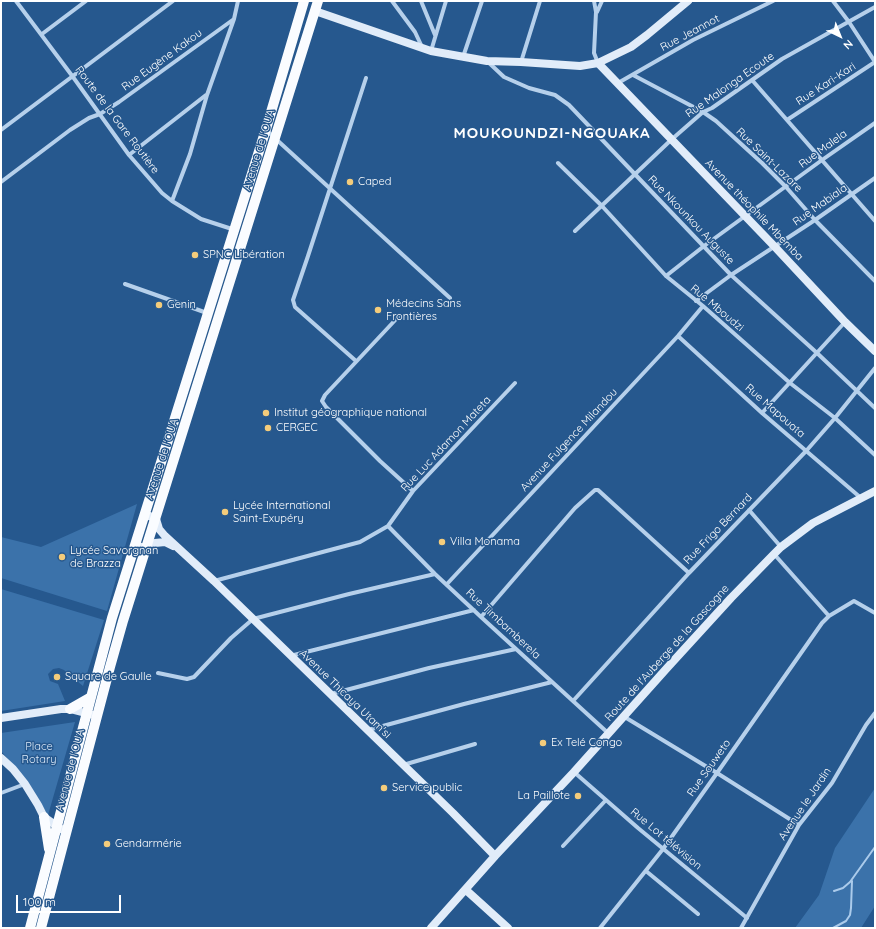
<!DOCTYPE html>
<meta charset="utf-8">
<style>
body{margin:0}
#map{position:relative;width:876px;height:929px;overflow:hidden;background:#26588e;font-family:Quicksand,sans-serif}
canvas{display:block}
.frame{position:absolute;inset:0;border:2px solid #fff;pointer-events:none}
.north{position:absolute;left:820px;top:16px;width:40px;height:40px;-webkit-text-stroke:3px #26588e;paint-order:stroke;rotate:137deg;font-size:11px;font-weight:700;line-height:16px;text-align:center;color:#fff}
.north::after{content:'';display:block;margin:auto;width:14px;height:18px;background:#fff;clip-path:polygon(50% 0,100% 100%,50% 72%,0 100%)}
.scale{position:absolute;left:16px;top:895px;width:105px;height:18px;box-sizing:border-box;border:2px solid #fff;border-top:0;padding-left:5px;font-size:12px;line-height:14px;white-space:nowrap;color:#fff;-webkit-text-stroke:3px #26588e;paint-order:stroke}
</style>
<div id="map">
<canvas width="876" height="929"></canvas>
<div class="frame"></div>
<div class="north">N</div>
<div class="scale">100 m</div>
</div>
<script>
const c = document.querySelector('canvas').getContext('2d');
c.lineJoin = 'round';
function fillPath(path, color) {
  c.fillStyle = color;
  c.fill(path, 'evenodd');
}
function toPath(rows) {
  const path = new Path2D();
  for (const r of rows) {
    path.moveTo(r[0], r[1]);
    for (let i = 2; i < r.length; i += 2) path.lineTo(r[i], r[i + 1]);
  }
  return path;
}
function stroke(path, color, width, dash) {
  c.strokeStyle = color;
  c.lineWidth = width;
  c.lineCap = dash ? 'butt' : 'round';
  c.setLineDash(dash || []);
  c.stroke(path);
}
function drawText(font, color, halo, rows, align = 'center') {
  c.font = font + ' Quicksand,sans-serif';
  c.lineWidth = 3;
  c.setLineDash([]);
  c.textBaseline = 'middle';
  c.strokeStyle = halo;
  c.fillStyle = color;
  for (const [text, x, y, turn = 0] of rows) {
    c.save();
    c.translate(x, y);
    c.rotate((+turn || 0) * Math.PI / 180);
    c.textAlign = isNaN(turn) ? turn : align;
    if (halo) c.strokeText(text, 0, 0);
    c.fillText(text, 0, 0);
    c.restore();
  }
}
fillPath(toPath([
 [137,504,107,611,1,578,1,537,41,547],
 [1,589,104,620,83,686,64,670,59,668,53,669,48,674,50,681,58,684,65,701,1,711],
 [75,722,48,815,26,779,1,751,1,733],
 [875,788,875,906,861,928,795,928,819,895,835,848]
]), '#3b72aa');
stroke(toPath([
 [834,891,843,888,850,882,875,847],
 [833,928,846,921,850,915,851,908,852,881]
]), '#abcbeb', 2);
stroke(toPath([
 [16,1,73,77,129,155,162,193,172,201,201,219,235,230],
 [392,1,415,32,422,47],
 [421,1,435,35],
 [594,1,596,12,594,53,598,63],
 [833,1,849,22,875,62],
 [597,12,602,1],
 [42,34,86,1],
 [431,51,446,1],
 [463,57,482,1],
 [487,61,504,77,529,88,555,95,569,105,731,275,817,353,875,408],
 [521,62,540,1],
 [633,75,703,112,716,121,762,163,786,187,815,220,875,281],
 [752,80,875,221],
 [618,83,693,40,773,1],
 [787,120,875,62],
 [1,130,173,1],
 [266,130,450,298],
 [129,155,206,95],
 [558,163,602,206,666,276,703,306,790,383,835,418,875,455],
 [1,182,70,130,89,118,100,114,119,102,234,19],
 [172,201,190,154,207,95,234,19,238,1],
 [575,231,671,140,703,112,712,108,782,59,875,7],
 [666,276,704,246,822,160,875,123],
 [125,284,207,313],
 [696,301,731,275,815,220,875,178],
 [399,316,325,395,322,401,326,407,380,461,413,491],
 [678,336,762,413,861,498],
 [356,361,295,307,293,300,308,256,366,78],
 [762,413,845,322],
 [749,510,781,547],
 [388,526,435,574,481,617,608,733],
 [774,554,829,616],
 [214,581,360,542,388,526,413,491,515,383],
 [447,584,678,336,703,306],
 [481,617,575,508,595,490,598,490,689,573],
 [290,656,474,610],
 [158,673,187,679,194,677,231,638,253,619,349,594,435,574],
 [331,694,429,668,516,649],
 [573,701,689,573,807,450,835,418,875,368],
 [623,716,717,773,799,825],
 [368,730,464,704,552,682],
 [403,765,475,744],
 [574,772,638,828,747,918],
 [1,793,25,784],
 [563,846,606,800],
 [646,871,698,914],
 [600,928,663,849,717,773,822,623,829,616,854,601,875,613],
 [741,928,799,825,832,783,866,725,875,713]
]), '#b6d0eb', 4);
stroke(toPath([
 [315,11,431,51,487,61,521,62,580,66,598,63,631,47,647,35,688,1],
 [598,63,775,247,845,322,875,351],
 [145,514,156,519,159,529,165,536,214,581,453,813,495,856],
 [135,545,145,548,155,543,165,542,173,546],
 [1,718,61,709,70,709,93,715],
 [1,758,13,769,25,784,38,805,44,817,61,829],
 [466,890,508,928],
 [431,928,495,856,574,772,667,668,731,598,774,554,781,547,813,523,875,491]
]), '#e1ecf9', 8);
stroke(toPath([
 [70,709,91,697],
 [44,817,49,849],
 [30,928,112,618,266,129,304,1],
 [41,928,110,667,123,621,318,1]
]), '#fafcff', 10);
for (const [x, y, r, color] of [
 [350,182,4,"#f4cc7b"],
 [195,255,4,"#f4cc7b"],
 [159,305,4,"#f4cc7b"],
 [378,310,4,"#f4cc7b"],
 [266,413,4,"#f4cc7b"],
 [268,428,4,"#f4cc7b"],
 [225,512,4,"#f4cc7b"],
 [442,542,4,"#f4cc7b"],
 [62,557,4,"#f4cc7b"],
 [57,677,4,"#f4cc7b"],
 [543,743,4,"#f4cc7b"],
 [384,788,4,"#f4cc7b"],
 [578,796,4,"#f4cc7b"],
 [107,844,4,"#f4cc7b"]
]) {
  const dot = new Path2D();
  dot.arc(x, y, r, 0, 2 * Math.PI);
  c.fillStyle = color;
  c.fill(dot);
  stroke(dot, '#26588e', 1.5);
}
drawText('11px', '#fff', '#26588e', [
 ["Rue Jeannot",690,33,-28],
 ["Rue Eugène Kakou",162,60,-36],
 ["Rue Kari-Kari",826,84,-33],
 ["Rue Malonga Ecoute",730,85,-35],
 ["Route de la Gare Routière",117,120,53],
 ["Rue Malela",823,149,-36],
 ["Avenue de l'OUA",259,150,-73],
 ["Rue Saint-Lazare",769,160,44],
 ["Rue Mabiala",820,205,-35],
 ["Avenue théophile Mbemba",754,210,46],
 ["Rue Nkounkou Auguste",691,220,46],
 ["Rue Mboudzi",717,308,40],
 ["Rue Mapouata",775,411,41],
 ["Avenue Fulgence Milandou",569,440,-47],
 ["Rue Luc Adamon Mateta",446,444,-47],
 ["Avenue de l'OUA",162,459,-72],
 ["Rue Frigo Bernard",718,529,-46],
 ["Rue Timbamberela",503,624,43],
 ["Route de l'Auberge de la Gascogne",667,653,-48],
 ["Avenue Thicaya Utam'si",345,694,44],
 ["Rue Souweto",709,768,-55],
 ["Avenue de l'OUA",70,770,-75],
 ["Avenue le Jardin",805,804,-56],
 ["Rue Lot télévision",666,839,40]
]);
drawText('11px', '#fff', '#26588e', [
 ["Caped",358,182],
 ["SPNC Libération",203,255],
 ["Médecins Sans",386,304],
 ["Frontières",386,317],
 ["Genin",167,305],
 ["Institut géographique national",274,413],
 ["CERGEC",276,428],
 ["Lycée International",233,506],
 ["Saint-Exupéry",233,519],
 ["Villa Monama",450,542],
 ["Lycée Savorgnan",70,551],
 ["de Brazza",70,564],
 ["Square de Gaulle",65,677],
 ["Ex Telé Congo",551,743],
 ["Service public",392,788],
 ["La Paillote",570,796,"right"],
 ["Gendarmérie",115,844]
], 'left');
drawText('11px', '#dbe9f8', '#26588e', [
 ["Place",39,747],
 ["Rotary",39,760]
]);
c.letterSpacing = '1px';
drawText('bold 15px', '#fff', '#26588e', [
 ["MOUKOUNDZI-NGOUAKA",552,133]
]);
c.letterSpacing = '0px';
</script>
